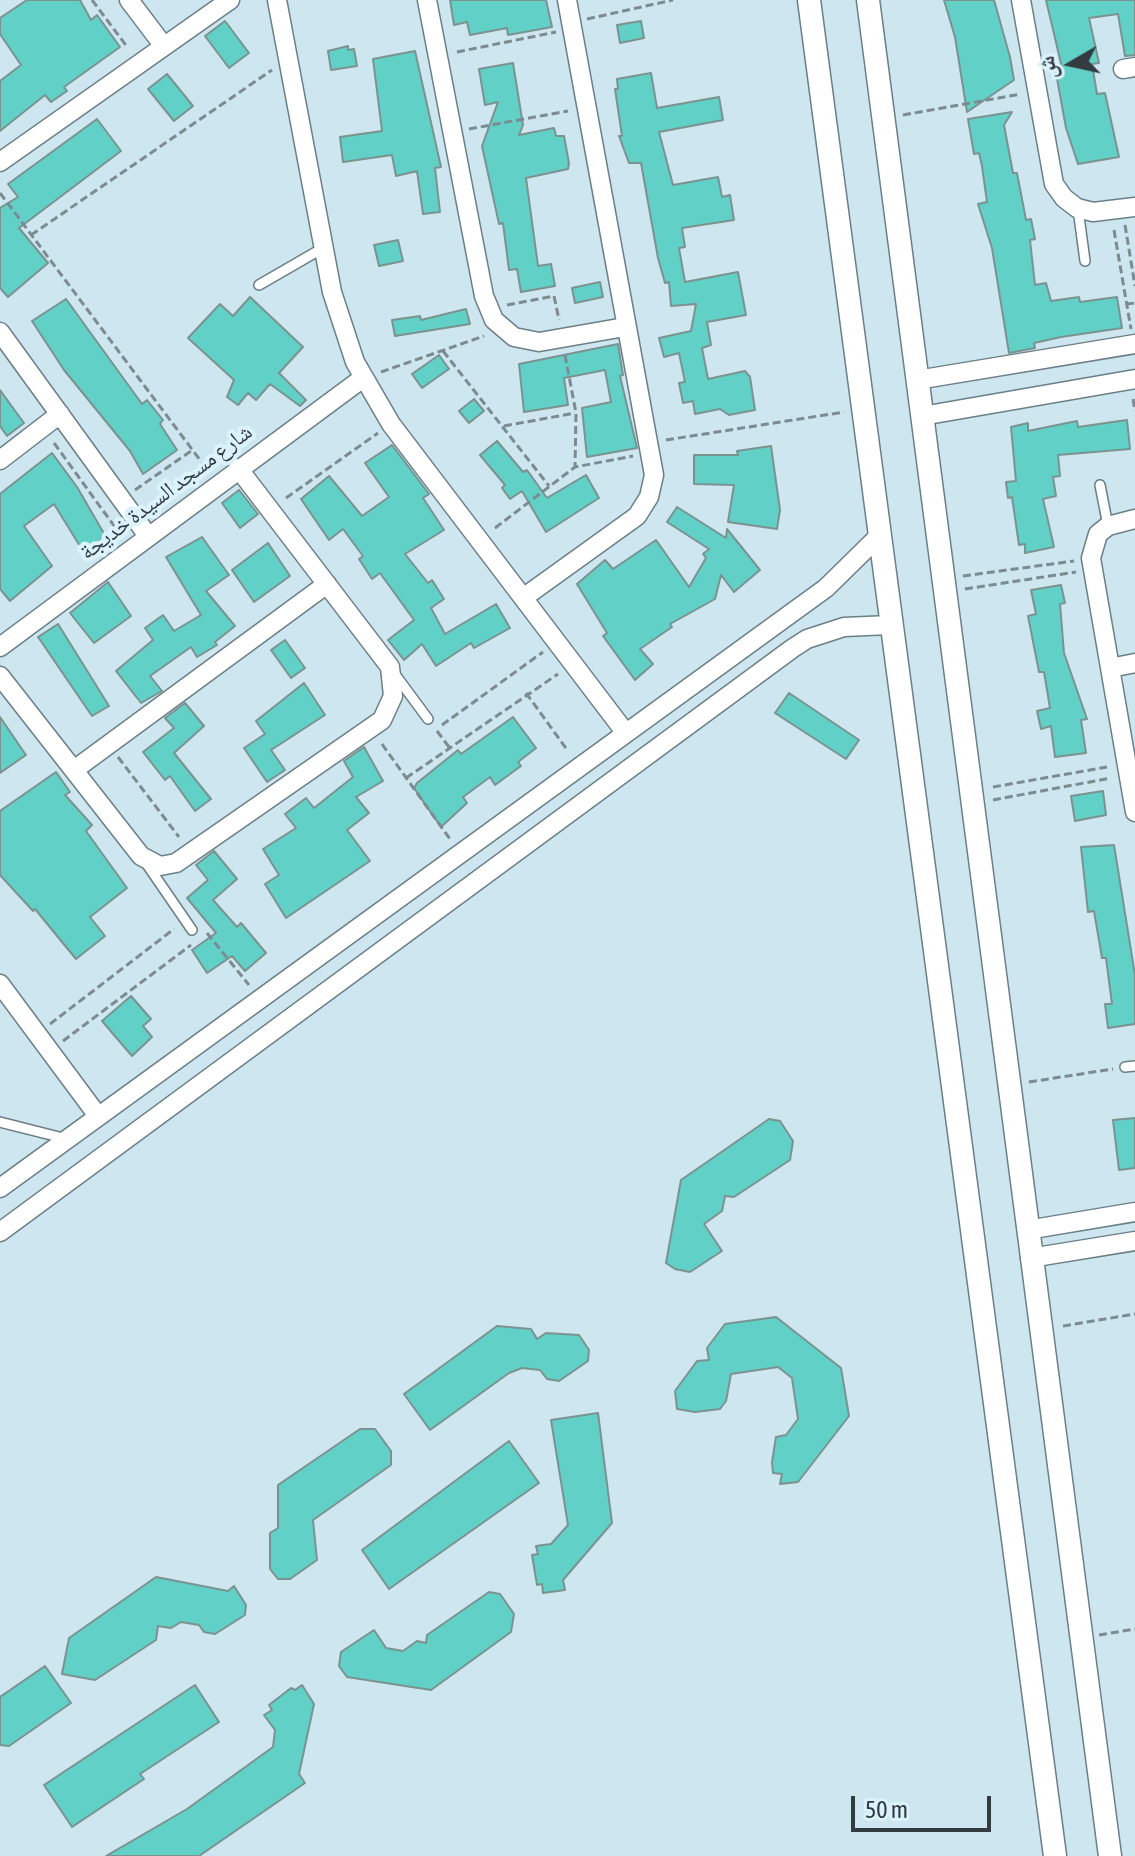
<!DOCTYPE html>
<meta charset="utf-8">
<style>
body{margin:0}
#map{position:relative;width:1135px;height:1856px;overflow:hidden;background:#cee6ef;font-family:"Asap Condensed","Noto Naskh Arabic",sans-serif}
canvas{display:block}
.north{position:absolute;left:1031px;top:24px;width:80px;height:80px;-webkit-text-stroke:6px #dbf3fc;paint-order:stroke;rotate:261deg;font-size:22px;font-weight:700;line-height:32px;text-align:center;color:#323b3f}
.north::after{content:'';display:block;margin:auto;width:28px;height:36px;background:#323b3f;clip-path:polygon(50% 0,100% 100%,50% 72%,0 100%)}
.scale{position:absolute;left:851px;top:1796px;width:140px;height:36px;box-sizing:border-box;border:4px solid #323b3f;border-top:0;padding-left:10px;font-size:24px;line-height:28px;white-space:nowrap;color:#323b3f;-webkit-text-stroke:6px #dbf3fc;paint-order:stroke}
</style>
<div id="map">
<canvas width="1135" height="1856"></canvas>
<div class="north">ش</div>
<div class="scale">50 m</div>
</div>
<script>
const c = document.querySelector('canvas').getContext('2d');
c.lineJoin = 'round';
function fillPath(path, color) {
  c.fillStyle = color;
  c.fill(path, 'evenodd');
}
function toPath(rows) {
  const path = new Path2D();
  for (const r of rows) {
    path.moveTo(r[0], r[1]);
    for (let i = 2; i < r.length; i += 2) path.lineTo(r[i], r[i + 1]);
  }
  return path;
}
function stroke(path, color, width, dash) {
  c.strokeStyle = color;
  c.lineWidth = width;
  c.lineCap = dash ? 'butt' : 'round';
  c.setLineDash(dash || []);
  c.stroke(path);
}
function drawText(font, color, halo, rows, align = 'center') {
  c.font = font + ' "Asap Condensed","Noto Naskh Arabic",sans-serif';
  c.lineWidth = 8;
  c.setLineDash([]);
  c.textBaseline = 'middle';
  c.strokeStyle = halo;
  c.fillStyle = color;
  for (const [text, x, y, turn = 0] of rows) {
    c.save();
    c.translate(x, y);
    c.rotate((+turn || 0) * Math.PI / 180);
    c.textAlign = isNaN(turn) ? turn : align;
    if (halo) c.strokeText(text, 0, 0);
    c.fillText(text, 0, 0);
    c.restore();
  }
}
const building = toPath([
 [27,0,80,0,91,20,97,15,120,47,64,87,67,91,51,102,45,95,0,131,0,81,21,65,0,34,0,18,27,0],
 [450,0,546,0,552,27,508,35,507,28,470,35,467,22,454,25,450,0],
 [944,0,994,0,1010,57,1014,80,967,112,955,37,944,0],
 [1046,0,1135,0,1135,55,1125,56,1118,14,1089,18,1099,63,1092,64,1097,94,1105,93,1119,157,1078,164,1066,128,1056,73,1063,72,1046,0],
 [225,21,249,53,229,68,205,36,225,21],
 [641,21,644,38,620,43,617,25,641,21],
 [348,46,348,50,354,49,357,66,331,70,328,51,348,46],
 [415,51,441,167,435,168,440,212,423,214,417,171,396,176,392,155,343,162,340,137,382,131,373,59,415,51],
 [513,63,523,125,519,135,554,128,556,136,564,136,569,163,568,169,526,178,538,266,551,264,555,286,521,292,517,269,509,270,503,223,499,224,482,146,498,102,485,105,479,69,513,63],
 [651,73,657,108,719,97,723,120,659,132,673,185,718,177,722,197,730,195,734,220,682,228,685,247,679,248,685,282,738,272,746,315,707,322,711,345,702,348,708,379,745,371,750,377,755,410,729,415,720,409,695,414,693,401,683,403,679,383,685,382,679,353,664,357,659,338,691,331,696,304,671,306,669,282,665,283,658,258,641,163,629,163,619,136,622,136,615,89,618,89,617,79,651,73],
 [167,74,193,106,174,121,148,89,167,74],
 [1012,112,1004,125,1013,173,1017,173,1026,220,1031,219,1035,239,1030,240,1035,285,1046,283,1051,301,1079,297,1080,302,1117,297,1122,328,1061,337,1034,343,1035,348,1009,353,992,248,978,204,987,202,982,166,979,153,974,154,968,119,1012,112],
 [97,119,121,151,19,228,48,263,8,297,0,288,0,208,18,197,8,184,97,119],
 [398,240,403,261,379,266,374,245,398,240],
 [600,282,603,297,575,303,572,288,600,282],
 [250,297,303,347,279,373,306,400,300,406,270,384,256,400,248,393,238,405,227,397,234,380,188,338,220,304,233,316,250,297],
 [66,299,142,404,147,400,163,420,160,424,177,450,143,474,130,451,64,370,32,321,66,299],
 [466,309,470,324,395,336,392,320,420,316,421,320,466,309],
 [618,344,623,375,620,376,637,448,587,457,582,408,611,402,605,370,564,378,568,405,524,412,519,364,618,344],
 [439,355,449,369,422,388,412,374,439,355],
 [0,390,24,423,7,436,0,426,0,390],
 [474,399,484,411,469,423,459,411,474,399],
 [1127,420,1130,449,1058,455,1060,476,1053,477,1056,496,1043,499,1054,547,1025,553,1025,544,1019,545,1012,497,1008,498,1006,482,1016,481,1011,427,1028,423,1028,431,1077,421,1078,427,1127,420],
 [497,441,523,472,527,470,547,498,586,475,599,498,546,532,522,491,510,499,502,488,505,485,480,455,497,441],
 [392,445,429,494,423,498,444,530,405,554,428,583,432,580,444,599,431,608,445,634,496,604,510,628,474,648,471,643,436,666,422,644,404,660,388,640,414,620,380,573,372,579,359,559,363,556,343,529,329,540,301,499,329,476,362,516,389,497,365,463,392,445],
 [771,446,780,510,777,529,728,522,734,485,694,484,694,455,738,455,737,451,771,446],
 [52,453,77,487,106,537,83,551,54,504,24,526,52,566,10,601,0,589,0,494,52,453],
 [239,490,258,514,240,528,222,503,239,490],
 [677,507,726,538,727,529,760,570,734,592,721,575,715,599,670,624,672,627,640,649,653,664,635,680,603,636,607,633,577,584,605,560,613,569,656,540,689,587,706,558,703,554,709,549,667,522,677,507],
 [202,537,229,575,206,591,235,626,215,642,217,645,197,657,191,647,150,676,162,691,141,703,116,671,153,640,145,628,163,615,174,631,201,615,166,557,202,537],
 [268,543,290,576,254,602,232,570,268,543],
 [108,582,131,616,94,643,70,613,108,582],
 [1061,585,1065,603,1060,604,1064,653,1087,719,1081,720,1086,753,1055,757,1051,726,1041,729,1037,711,1050,708,1044,672,1039,672,1028,616,1036,614,1031,590,1061,585],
 [58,624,109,706,92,716,38,637,58,624],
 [285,640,305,668,291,678,271,650,285,640],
 [304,683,325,715,271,750,285,770,267,782,244,748,265,734,256,721,304,683],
 [789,693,859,740,846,759,775,713,789,693],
 [185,703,204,726,174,753,211,799,195,811,170,776,165,780,143,752,174,728,165,718,185,703],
 [0,717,26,755,0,773,0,717],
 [513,717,536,748,518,762,521,766,495,785,490,777,463,797,467,803,441,827,414,788,417,783,458,750,461,754,513,717],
 [364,747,383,781,356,797,369,813,347,830,370,861,286,918,265,884,279,875,263,849,296,828,285,814,306,798,314,808,353,777,344,761,364,747],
 [56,772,70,792,65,795,92,825,86,831,127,888,90,917,105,936,76,959,35,909,33,911,0,875,0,811,56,772],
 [1103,791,1106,815,1075,821,1071,796,1103,791],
 [1114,845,1135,975,1135,1024,1108,1028,1105,1004,1112,1004,1106,958,1102,958,1094,911,1088,912,1081,847,1114,845],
 [214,851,237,879,213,900,237,927,241,923,266,953,245,971,232,956,207,973,192,950,216,933,187,898,208,880,196,865,214,851],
 [131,996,151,1019,143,1026,152,1037,132,1056,102,1021,131,996],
 [1135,1118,1135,1168,1119,1170,1113,1120,1135,1118],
 [769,1119,780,1121,793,1141,790,1160,734,1197,725,1196,722,1211,704,1224,722,1251,690,1272,675,1269,666,1263,681,1180,769,1119],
 [776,1317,841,1368,849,1416,798,1482,780,1484,782,1474,773,1473,772,1462,776,1437,786,1435,798,1419,792,1378,778,1367,731,1374,726,1401,720,1409,695,1412,677,1409,675,1391,697,1361,709,1360,707,1348,725,1324,776,1317],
 [497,1326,531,1329,537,1339,546,1333,579,1335,589,1350,588,1361,559,1381,547,1379,540,1370,522,1368,509,1373,430,1430,404,1394,497,1326],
 [598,1413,612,1523,563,1580,565,1590,543,1593,542,1584,537,1585,532,1555,538,1554,536,1546,551,1544,568,1525,551,1420,598,1413],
 [360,1429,375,1429,391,1451,391,1465,313,1520,317,1560,290,1579,278,1579,270,1569,270,1533,278,1528,278,1485,360,1429],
 [509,1441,539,1483,389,1589,362,1550,509,1441],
 [156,1577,228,1591,234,1586,246,1605,245,1615,215,1634,204,1632,199,1625,181,1622,171,1628,158,1626,156,1640,95,1680,62,1674,69,1638,156,1577],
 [489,1592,500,1594,514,1614,511,1632,431,1690,347,1677,339,1666,341,1652,374,1630,386,1648,403,1651,417,1641,426,1643,427,1635,489,1592],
 [45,1666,71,1703,9,1746,0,1745,0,1697,45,1666],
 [195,1685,219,1722,140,1774,144,1779,72,1827,44,1785,195,1685],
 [302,1685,314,1704,299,1774,305,1783,199,1856,106,1856,187,1809,273,1747,275,1730,264,1715,272,1710,269,1705,291,1688,295,1690,302,1685]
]);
fillPath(building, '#61d1c7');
stroke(building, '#7b9390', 2);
const service = toPath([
 [1078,209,1085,261],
 [259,285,323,248],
 [1100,485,1108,526],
 [394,673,428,719],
 [146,863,192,930],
 [1125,1067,1135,1066],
 [0,1122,67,1139]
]);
const minor = toPath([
 [129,0,163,45],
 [277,0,332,292,355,362,391,424,625,732],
 [427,0,484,296,494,320,514,337,539,342,625,327],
 [1021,0,1054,184,1064,198,1077,208,1093,212,1135,207],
 [1123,69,1135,67],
 [0,162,230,0],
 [0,332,148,536],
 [917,380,1135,344],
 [922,416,1135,379],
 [0,460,60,414],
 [1135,519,1108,526,1098,534,1091,558,1135,812],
 [523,598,637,516,649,497,654,475,567,0],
 [0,647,363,378],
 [1110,668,1135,663],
 [0,676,141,856,160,866,176,863,382,720,393,696,390,667,238,468],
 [74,770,327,584],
 [0,984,98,1116],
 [0,1188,826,588,881,534],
 [1027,1230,1135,1212],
 [0,1232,793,648,807,639,844,627,890,625],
 [1030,1258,1135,1241]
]);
const tertiary = toPath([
 [809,0,1055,1856],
 [868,0,1110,1856]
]);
stroke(service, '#6a7f87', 12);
stroke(minor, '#6a7f87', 21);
stroke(tertiary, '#6a7f87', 25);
stroke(toPath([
 [92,0,128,48],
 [587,19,673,0],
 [457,52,556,32],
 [903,115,1021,94],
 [469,129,568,111],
 [0,193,209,472],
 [1125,225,1135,286],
 [1114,230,1131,329],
 [31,235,272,70],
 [1126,304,1135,303],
 [507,305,554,296,559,320],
 [443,351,549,486],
 [565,355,576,413,575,467],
 [381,372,484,336],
 [1133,399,1135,411],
 [504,426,575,413],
 [666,440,844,412],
 [54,443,120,534],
 [135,490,191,451],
 [286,498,378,433],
 [495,528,575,467,633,456],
 [963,576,1074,561],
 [965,589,1076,572],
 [526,693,568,751],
 [442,725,543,652],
 [437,731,449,747],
 [382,744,450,839],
 [118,757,179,837],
 [406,778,558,674],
 [993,787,1107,767],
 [993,800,1111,778],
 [207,933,249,985],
 [50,1024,174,929],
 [63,1041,191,945],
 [1029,1082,1113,1069],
 [1063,1326,1135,1314],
 [1099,1635,1135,1629]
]), '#7b8b91', 3, [8, 4]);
stroke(service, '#fff', 9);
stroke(minor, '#fff', 18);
stroke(tertiary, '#fff', 22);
drawText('22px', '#323b3f', '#dbf3fc', [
 ["شارع مسجد السيدة خديجة",166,492,-37]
]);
</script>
